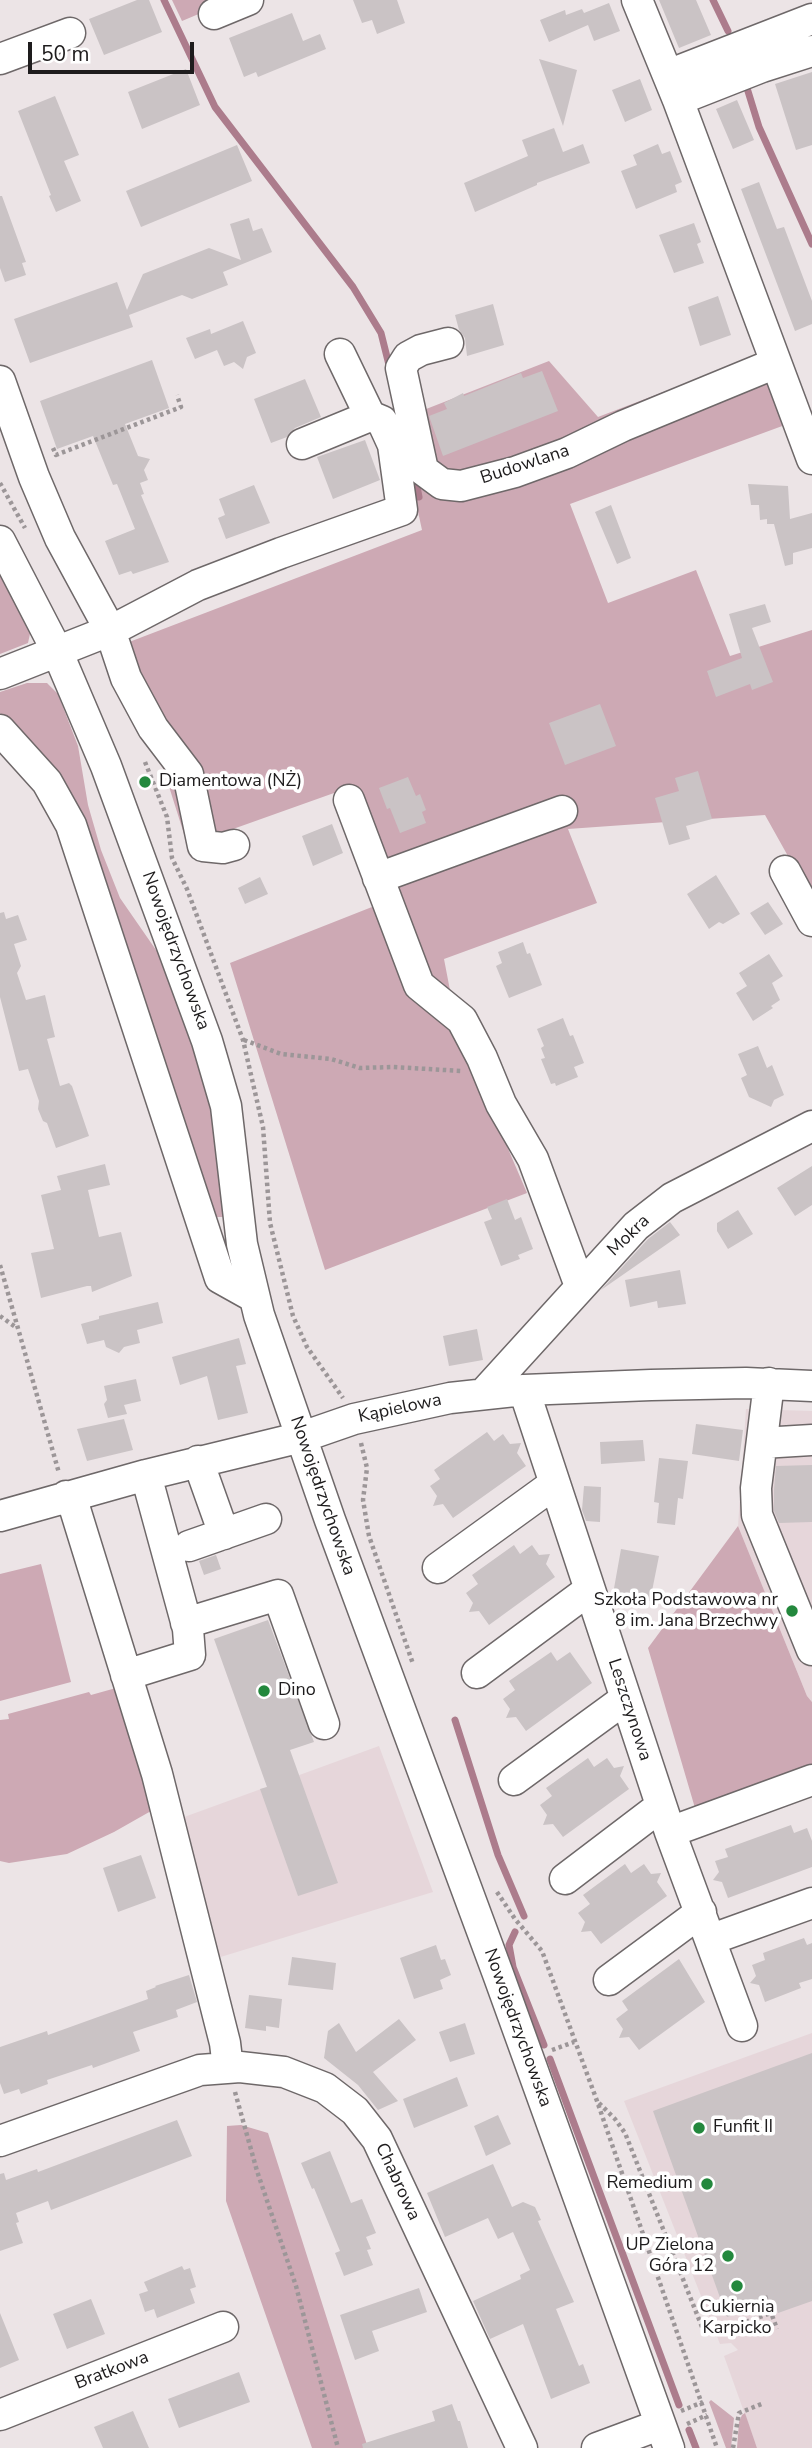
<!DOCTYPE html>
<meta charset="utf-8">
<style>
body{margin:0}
#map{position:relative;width:812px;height:2448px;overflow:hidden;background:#ece4e6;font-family:"Nunito Sans",sans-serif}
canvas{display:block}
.scale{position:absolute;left:28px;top:42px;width:166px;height:32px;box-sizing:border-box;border:4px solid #1e1c1d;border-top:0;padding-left:9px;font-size:21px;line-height:24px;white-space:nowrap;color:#1e1c1d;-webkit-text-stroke:5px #fff;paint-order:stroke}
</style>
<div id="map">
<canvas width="812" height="2448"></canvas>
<div class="scale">50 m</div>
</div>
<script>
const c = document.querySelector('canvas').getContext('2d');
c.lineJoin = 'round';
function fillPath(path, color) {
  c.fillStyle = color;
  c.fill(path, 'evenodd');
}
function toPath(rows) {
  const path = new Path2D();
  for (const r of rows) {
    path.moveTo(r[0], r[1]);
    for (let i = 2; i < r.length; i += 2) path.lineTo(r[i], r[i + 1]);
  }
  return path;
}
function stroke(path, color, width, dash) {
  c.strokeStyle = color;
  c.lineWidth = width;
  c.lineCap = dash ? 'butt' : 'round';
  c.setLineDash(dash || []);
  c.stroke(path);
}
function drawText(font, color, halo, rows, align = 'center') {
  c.font = font + ' "Nunito Sans",sans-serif';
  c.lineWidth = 7;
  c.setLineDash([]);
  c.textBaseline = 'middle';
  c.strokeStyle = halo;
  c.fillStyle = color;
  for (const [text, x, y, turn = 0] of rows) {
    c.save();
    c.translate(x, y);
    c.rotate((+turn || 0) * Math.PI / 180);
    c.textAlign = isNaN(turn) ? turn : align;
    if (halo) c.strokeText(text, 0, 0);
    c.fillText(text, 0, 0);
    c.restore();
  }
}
fillPath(toPath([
 [746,1409,812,1411,812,1702,807,1696,738,1526],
 [379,1746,433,1892,214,1959,176,1820],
 [812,2033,812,2448,757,2448,724,2356,738,2350,731,2343,720,2344,624,2101]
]), '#e6d6da');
fillPath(toPath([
 [172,0,232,0,182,21],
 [760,355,785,425,570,504,608,603,696,570,730,656,812,630,812,899,765,815,568,829,597,903,444,959,458,1032,527,1193,325,1270,230,963,377,905,334,793,219,834,184,834,124,644,422,530,398,420,549,361,598,417],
 [0,571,31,629,28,643,0,654],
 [27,683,47,683,58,694,78,746,88,805,101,850,120,898,165,963,203,1062,218,1124,228,1217,215,1217,36,753,0,713,0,692],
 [738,1526,807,1696,812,1702,812,1768,695,1808,648,1648],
 [41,1564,71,1682,0,1701,0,1574],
 [116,1688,151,1811,114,1832,67,1854,9,1863,0,1861,0,1720,9,1719,8,1714,89,1692,91,1695],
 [241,2125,268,2133,368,2448,312,2448,226,2201,227,2126],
 [711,2400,734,2418,731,2448,726,2448,709,2402],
 [745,2413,757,2448,737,2448,739,2422,742,2415]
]), '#cda9b4');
stroke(toPath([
 [164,0,215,107,353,287,381,333,390,369],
 [713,0,728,31],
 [747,88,759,127,812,244],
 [415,476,419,497],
 [455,1720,498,1855,524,1916],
 [515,1932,509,1945,513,1967,544,2045],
 [550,2059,679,2405],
 [689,2430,696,2448]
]), '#ac7c8c', 7);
fillPath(toPath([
 [137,0,149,0,162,32,104,55,89,19],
 [353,0,397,0,405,23,377,34,372,20,362,23],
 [659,0,696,0,711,35,679,48],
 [609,3,620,31,594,41,588,25,549,42,540,20,565,10,566,15,582,9,584,13],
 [292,13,303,41,320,34,326,49,258,77,256,72,244,77,229,38],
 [539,59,577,70,563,126],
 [186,69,200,105,142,129,128,92],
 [812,72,812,145,796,150,775,84],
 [640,79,652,110,625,122,612,90],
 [55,96,79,155,64,161,81,201,56,212,49,196,51,195,18,111],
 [737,100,754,140,733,149,716,109],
 [554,128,563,152,583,144,590,163,537,183,537,185,475,212,464,183,528,156,522,140],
 [658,144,662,154,670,151,682,182,675,185,677,192,636,209,621,171,637,165,633,155],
 [237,145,252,181,141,227,126,191],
 [759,182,777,229,784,227,812,301,812,324,795,331,741,189],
 [0,196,2,196,26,262,22,263,26,275,5,282,0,268],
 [249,218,253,231,262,228,272,252,223,272,228,285,192,299,182,295,129,315,133,327,30,363,14,319,117,282,127,310,143,274,209,248,241,260,230,224],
 [694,223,701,242,697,244,704,263,674,273,659,235],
 [718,296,731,335,700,346,688,307],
 [493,304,504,345,467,356,465,338,459,330,455,315],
 [243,321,256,353,247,357,243,369,234,362,224,366,217,350,195,359,186,338,210,329,211,334],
 [152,360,169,408,125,424,138,456,150,459,144,470,148,480,140,483,144,494,141,495,169,562,133,574,131,571,119,575,105,541,135,529,117,484,113,485,93,436,57,449,40,401],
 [542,371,558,411,443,456,429,416,447,409,444,403,463,393,464,396,521,373,523,378],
 [305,379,321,417,295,428,287,437,271,443,254,399],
 [365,440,380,480,333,499,317,457],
 [748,484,788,486,790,519,812,513,812,548,793,553,793,564,785,566,774,524,767,524,767,519,760,520,759,505,751,505],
 [254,485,270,523,226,539,218,518,225,515,219,499],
 [611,505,631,558,617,564,595,512],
 [765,604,771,622,752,628,773,682,752,690,750,684,716,697,707,671,742,658,729,614],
 [600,704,616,746,565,765,549,723],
 [698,771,712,819,686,826,690,839,669,845,655,798,679,791,675,778],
 [408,777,416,796,420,794,426,810,422,812,426,823,400,833,390,808,387,809,379,788],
 [332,824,343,853,313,866,302,836],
 [716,875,740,914,723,924,719,922,709,929,687,894],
 [260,877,268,894,245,904,238,888],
 [768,902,783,924,765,935,750,913],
 [4,912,6,919,18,915,27,940,14,944,21,966,17,973,26,1000,45,995,55,1037,47,1039,60,1086,69,1083,72,1086,89,1136,56,1148,47,1123,43,1121,38,1109,39,1101,28,1069,19,1071,0,997,0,913],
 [523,942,527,954,530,953,542,985,509,998,496,966,502,963,498,952],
 [769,954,783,976,772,983,780,1000,771,1006,773,1008,753,1021,736,993,747,986,739,973],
 [563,1018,570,1036,573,1035,584,1063,574,1067,578,1077,556,1086,555,1083,551,1084,541,1059,545,1058,541,1048,544,1046,537,1029],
 [758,1046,767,1068,772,1065,784,1095,774,1100,771,1107,749,1097,741,1078,747,1075,738,1054],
 [105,1164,110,1185,88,1190,99,1237,121,1232,132,1276,92,1292,91,1286,87,1286,41,1298,31,1253,54,1249,41,1195,61,1190,57,1176],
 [812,1166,812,1205,795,1216,777,1188],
 [507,1199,515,1220,521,1217,533,1249,518,1255,520,1259,501,1266,484,1222,492,1219,487,1207],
 [738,1210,753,1234,728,1249,717,1231,717,1223],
 [670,1222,680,1235,601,1290,648,1239],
 [680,1270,686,1304,658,1308,657,1301,630,1307,625,1280],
 [158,1302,163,1323,137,1330,140,1343,124,1347,119,1353,106,1347,104,1340,87,1344,81,1324,99,1319,99,1316],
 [477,1329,483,1360,449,1366,443,1336],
 [239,1338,246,1364,236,1366,248,1413,218,1420,207,1376,180,1385,172,1357],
 [136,1379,141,1401,124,1405,127,1414,108,1418,104,1404,107,1400,104,1386],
 [124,1419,133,1450,87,1461,77,1429],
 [696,1424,743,1430,739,1461,692,1454],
 [487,1432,494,1441,503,1434,510,1444,521,1443,517,1453,526,1466,453,1518,443,1504,433,1506,437,1496,430,1486,440,1479,434,1470],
 [643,1440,645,1461,601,1464,600,1442],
 [659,1458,688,1461,683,1499,678,1498,675,1525,657,1523,659,1503,654,1502],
 [812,1465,812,1522,779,1523,774,1511,774,1489,776,1466],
 [584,1486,601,1487,600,1522,586,1521,582,1510],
 [514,1545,520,1554,532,1545,539,1555,550,1554,546,1564,555,1577,489,1625,479,1611,469,1612,473,1603,466,1593,478,1584,472,1575],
 [621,1549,659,1556,650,1601,613,1594],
 [216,1555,221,1569,204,1575,199,1561],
 [268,1620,314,1742,290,1750,338,1883,298,1896,260,1789,267,1787,214,1639],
 [551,1652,557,1661,570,1652,592,1683,526,1731,516,1717,506,1718,510,1709,503,1699,515,1690,509,1681],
 [588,1758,594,1767,607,1758,614,1768,624,1766,620,1776,629,1789,563,1837,553,1824,543,1825,547,1815,540,1805,552,1796,546,1788],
 [791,1825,794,1833,807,1828,812,1841,812,1867,728,1898,722,1882,713,1880,719,1872,715,1861,728,1857,725,1849],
 [141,1855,156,1898,118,1912,103,1868],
 [625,1864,631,1873,644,1864,651,1874,661,1873,657,1882,667,1896,601,1944,591,1931,581,1932,585,1922,578,1913,590,1904,583,1895],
 [804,1938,807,1945,812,1943,812,1979,799,1983,801,1988,765,2002,759,1985,750,1983,756,1976,752,1965,765,1960,763,1953],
 [436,1945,441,1960,445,1959,451,1975,440,1980,443,1989,414,1999,400,1958],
 [292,1957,336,1963,333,1990,288,1985],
 [679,1959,705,2002,639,2050,629,2037,619,2038,623,2029,616,2019,628,2010,622,2001],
 [189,1975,197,2002,176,2010,178,2017,133,2032,140,2051,93,2068,92,2065,47,2080,48,2084,21,2094,19,2089,4,2094,0,2083,0,2047,47,2031,48,2035,148,1999,146,1991,156,1987,155,1986],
 [249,1995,282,1999,279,2028,266,2026,266,2031,245,2028],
 [399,2019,416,2040,373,2072,398,2101,378,2110,358,2085,324,2058,328,2031,339,2023,356,2052],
 [465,2023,475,2054,450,2062,439,2032],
 [812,2053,812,2301,778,2313,774,2300,727,2317,653,2111],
 [457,2077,468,2106,414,2128,403,2099],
 [498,2115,511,2144,486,2156,474,2126],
 [177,2120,192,2156,51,2210,48,2201,16,2213,19,2222,16,2223,23,2243,0,2251,0,2174,4,2173,6,2180,37,2169,38,2172],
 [330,2151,351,2203,362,2199,376,2233,366,2237,371,2249,367,2250,373,2265,344,2276,335,2253,340,2251,314,2188,312,2189,301,2163],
 [493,2164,512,2207,523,2202,535,2207,541,2220,538,2221,574,2302,556,2309,579,2366,583,2364,590,2383,551,2399,523,2324,490,2339,473,2301,521,2279,520,2275,530,2270,513,2232,498,2239,488,2218,445,2237,427,2193],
 [182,2266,184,2270,190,2268,196,2287,190,2289,195,2303,157,2318,154,2309,145,2312,139,2294,148,2291,144,2282],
 [419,2288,427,2312,372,2331,379,2351,355,2360,340,2315],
 [91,2299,105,2334,67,2349,53,2314],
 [0,2313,19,2360,0,2368],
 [239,2372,250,2402,179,2428,168,2399],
 [452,2404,458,2421,460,2421,468,2448,363,2448,362,2444,435,2421,432,2411],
 [133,2411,149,2448,103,2448,94,2427]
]), '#cac3c5');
const minor = toPath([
 [637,0,678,100,812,459],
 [214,14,248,0],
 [0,59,70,33],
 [668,75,812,19],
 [678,100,762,67,812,51],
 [448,343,421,350,408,357,401,368,423,470,442,484,461,486,515,472,567,453,623,426,776,363],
 [0,381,34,477,60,538,110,630,126,678,153,728,188,774,203,846,223,848,234,845],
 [302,444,370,416],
 [0,541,57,651,106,766,207,1041,226,1106,242,1244,259,1315,330,1520,498,1974,669,2448],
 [0,674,114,629,198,585,281,553,402,510,393,445,382,421,370,416,340,354],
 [0,730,47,782,71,825,220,1278,254,1297],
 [349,800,419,985,462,1020,482,1058,501,1104,533,1159,580,1286],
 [785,871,812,921],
 [378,878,562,811],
 [769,1383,756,1488,757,1515,812,1650],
 [524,1390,670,1832,742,2026],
 [484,1393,636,1226,672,1198,812,1126],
 [762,1443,812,1440],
 [198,1461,224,1534],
 [66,1496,75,1509,157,1774,225,2043,228,2068],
 [0,1516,146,1475,302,1437,354,1419,450,1398,524,1390,651,1385,746,1383,812,1386],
 [189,1546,266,1519],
 [438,1568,554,1484],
 [186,1623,278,1595,324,1724],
 [477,1673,589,1590],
 [126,1675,190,1655,188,1629,146,1475],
 [514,1780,625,1699],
 [670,1832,812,1780],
 [565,1879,661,1806],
 [712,1939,812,1903],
 [609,1980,701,1912],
 [0,2141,200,2070,240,2067,284,2072,325,2088,355,2111,377,2139,522,2448],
 [0,2415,223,2327],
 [597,2448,659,2425]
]);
stroke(minor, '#6e6869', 33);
stroke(toPath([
 [53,448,56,455,181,407,177,395],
 [0,483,25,528],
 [145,762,167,817,172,858,187,889,243,1040,263,1127,270,1223,293,1316,307,1347,343,1398],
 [244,1040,281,1054,331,1059,360,1068,393,1067,462,1071],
 [0,1265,59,1473],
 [0,1316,17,1328],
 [361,1443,367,1468,363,1500,369,1536,413,1664],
 [497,1892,515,1919,542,1951,597,2101,717,2448],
 [552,2050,574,2042],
 [235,2092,257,2171,296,2286,338,2448],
 [599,2103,615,2119,625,2133,702,2327,723,2330,771,2313],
 [765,2296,777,2329],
 [681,2411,703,2402],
 [687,2424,707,2415],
 [733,2448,739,2413,764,2403]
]), '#9c9698', 4.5, [3.5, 3.5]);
stroke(minor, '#fff', 30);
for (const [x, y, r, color] of [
 [145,782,7,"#23883d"],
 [792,1611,7,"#23883d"],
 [264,1691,7,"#23883d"],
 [699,2128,7,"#23883d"],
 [707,2184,7,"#23883d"],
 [728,2256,7,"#23883d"],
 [737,2286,7,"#23883d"]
]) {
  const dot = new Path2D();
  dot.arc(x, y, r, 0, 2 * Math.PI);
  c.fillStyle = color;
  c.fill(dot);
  stroke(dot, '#fff', 2.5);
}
drawText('18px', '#1e1c1d', '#fff', [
 ["Budowlana",525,465,-18],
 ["Nowojędrzychowska",175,951,70],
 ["Mokra",629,1236,-44],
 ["Kąpielowa",400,1409,-12],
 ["Nowojędrzychowska",322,1496,71],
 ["Leszczynowa",629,1710,72],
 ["Nowojędrzychowska",517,2028,70],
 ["Chabrowa",397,2182,65],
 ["Bratkowa",112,2371,-21]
]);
drawText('18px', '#1e1c1d', '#fff', [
 ["Diamentowa (NŻ)",159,782],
 ["Szkoła Podstawowa nr",778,1601,"right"],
 ["8 im. Jana Brzechwy",778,1622,"right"],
 ["Dino",278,1691],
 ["Funfit II",713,2128],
 ["Remedium",693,2184,"right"],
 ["UP Zielona",714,2246,"right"],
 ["Góra 12",714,2267,"right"],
 ["Cukiernia",737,2308,"center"],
 ["Karpicko",737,2329,"center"]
], 'left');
</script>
